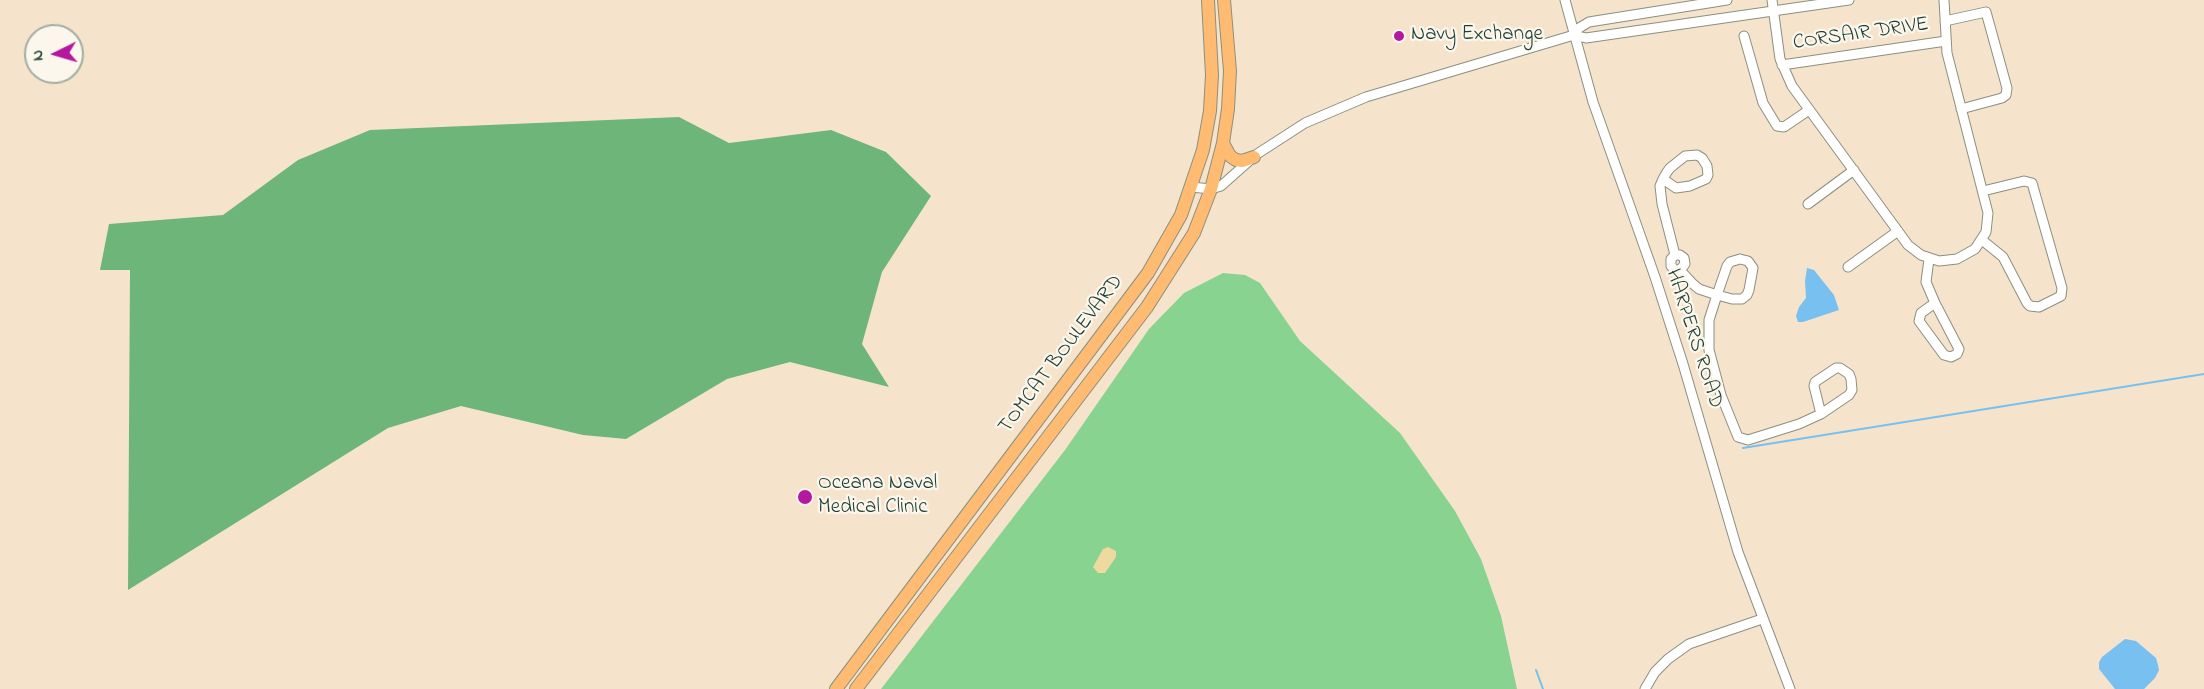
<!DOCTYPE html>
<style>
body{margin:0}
#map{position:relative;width:2204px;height:689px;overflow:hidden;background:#f5e4cb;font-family:"Indie Flower",sans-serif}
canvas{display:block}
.north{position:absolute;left:24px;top:24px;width:60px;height:60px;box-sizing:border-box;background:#fbf7ec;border:2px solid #a3ada2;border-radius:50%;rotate:265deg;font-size:16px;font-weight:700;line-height:24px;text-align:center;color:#1f3d34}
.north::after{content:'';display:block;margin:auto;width:21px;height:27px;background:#b5179e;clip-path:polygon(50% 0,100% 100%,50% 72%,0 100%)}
</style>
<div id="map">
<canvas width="2204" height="689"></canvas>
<div class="north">N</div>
</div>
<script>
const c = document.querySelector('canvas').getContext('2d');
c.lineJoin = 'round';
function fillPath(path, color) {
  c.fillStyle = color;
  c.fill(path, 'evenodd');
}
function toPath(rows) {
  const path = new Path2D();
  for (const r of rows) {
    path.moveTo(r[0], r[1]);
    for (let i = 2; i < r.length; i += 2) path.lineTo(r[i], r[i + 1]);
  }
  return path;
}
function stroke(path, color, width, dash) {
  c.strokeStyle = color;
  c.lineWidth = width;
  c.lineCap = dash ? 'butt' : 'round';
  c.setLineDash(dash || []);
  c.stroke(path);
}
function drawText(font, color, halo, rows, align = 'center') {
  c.font = font + ' "Indie Flower",sans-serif';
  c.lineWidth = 4.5;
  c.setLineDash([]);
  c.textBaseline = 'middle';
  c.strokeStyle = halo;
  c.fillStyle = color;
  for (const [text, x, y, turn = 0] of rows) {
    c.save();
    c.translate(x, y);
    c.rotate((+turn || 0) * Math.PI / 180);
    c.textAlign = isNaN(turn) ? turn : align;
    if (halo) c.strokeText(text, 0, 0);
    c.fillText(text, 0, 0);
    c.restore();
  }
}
fillPath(toPath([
 [1223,273,1245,275,1260,283,1300,341,1400,433,1455,511,1481,559,1501,616,1517,689,881,689,1065,450,1149,329,1184,293]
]), '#88d38f');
fillPath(toPath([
 [679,117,729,143,831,130,886,152,931,196,882,272,862,344,889,387,790,362,727,379,626,439,583,435,461,406,388,428,128,590,130,270,100,270,109,224,223,215,298,160,370,130]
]), '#6eb57a');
fillPath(toPath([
 [1108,547,1116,551,1116,557,1105,573,1098,573,1093,567,1103,549]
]), '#eeda9e');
fillPath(toPath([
 [1807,268,1814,270,1834,295,1839,310,1803,322,1798,322,1796,316,1799,307,1806,298,1805,281],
 [2125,639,2136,641,2156,658,2158,665,2159,670,2155,678,2144,689,2115,689,2099,669,2099,662,2102,657]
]), '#77c0f0');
stroke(toPath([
 [1743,448,2204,374],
 [1536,670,1543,689]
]), '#77c0f0', 2);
const minor = toPath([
 [1565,0,1593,102,1655,277,1683,364,1738,552,1790,689],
 [1772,0,1780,59,1792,86,1908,245,1921,255,1939,261,1957,259,1975,249,1986,232,1988,213,1947,53,1944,0],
 [1945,21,1986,12,2007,88,2006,95,2002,98,1961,109],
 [1574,35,1579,28,1589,22,1727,0],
 [1744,36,1763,103,1777,126,1784,127,1809,110],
 [1782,65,1946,41],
 [1663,179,1676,188,1690,186,1706,179,1708,175,1707,166,1702,158,1697,155,1685,156,1670,168,1667,172,1663,179,1660,186,1662,204,1675,255],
 [1191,187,1211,189,1221,186,1257,154,1305,123,1366,97,1574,35,1586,38,1849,0],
 [1808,204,1854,170],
 [1982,240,2003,257,2027,303,2030,306,2039,307,2061,296,2062,288,2032,183,2024,181,1983,191],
 [1675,255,1671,259,1671,266,1675,270,1680,270],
 [1675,255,1680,255,1684,258,1685,264,1680,270],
 [1740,259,1748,261,1753,268,1749,290,1747,295,1742,299,1732,299,1717,295,1727,266,1730,262,1740,259],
 [1929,259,1926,282,1935,303],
 [1848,267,1898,231],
 [1680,270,1693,284,1699,289,1717,295,1709,320,1709,350,1721,395,1738,437,1748,440,1799,424,1821,414],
 [1935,303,1959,349,1957,354,1951,357,1944,355,1919,321,1921,313,1935,303],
 [1836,368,1840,368,1849,374,1851,379,1852,390,1849,395,1821,414,1814,386,1815,382,1836,368],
 [1645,689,1655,672,1668,659,1689,644,1762,619]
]);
const major = toPath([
 [1223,143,1230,156,1236,160,1242,161,1254,157],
 [836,689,1148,273,1181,215,1203,150,1210,111,1212,75,1208,0],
 [856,689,1147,307,1194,233,1211,189,1223,143,1228,109,1230,71,1224,0]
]);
stroke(minor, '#8a9080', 11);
stroke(major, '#8a9080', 14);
stroke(minor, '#fff', 9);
stroke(major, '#febb71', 12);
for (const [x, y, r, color] of [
 [1399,36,6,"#b5179e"],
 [805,497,8,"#b5179e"]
]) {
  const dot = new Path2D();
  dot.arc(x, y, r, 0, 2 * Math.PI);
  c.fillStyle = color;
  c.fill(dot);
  stroke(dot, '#fbf7ec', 2);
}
drawText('21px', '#1f3d34', '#fbf7ec', [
 ["CORSAIR DRIVE",1861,35,-8],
 ["HARPERS ROAD",1693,339,72],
 ["TOMCAT BOULEVARD",1062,355,-53]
]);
drawText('21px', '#1f3d34', '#fbf7ec', [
 ["Navy Exchange",1411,36],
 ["Oceana Naval",818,485],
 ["Medical Clinic",818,509]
], 'left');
</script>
